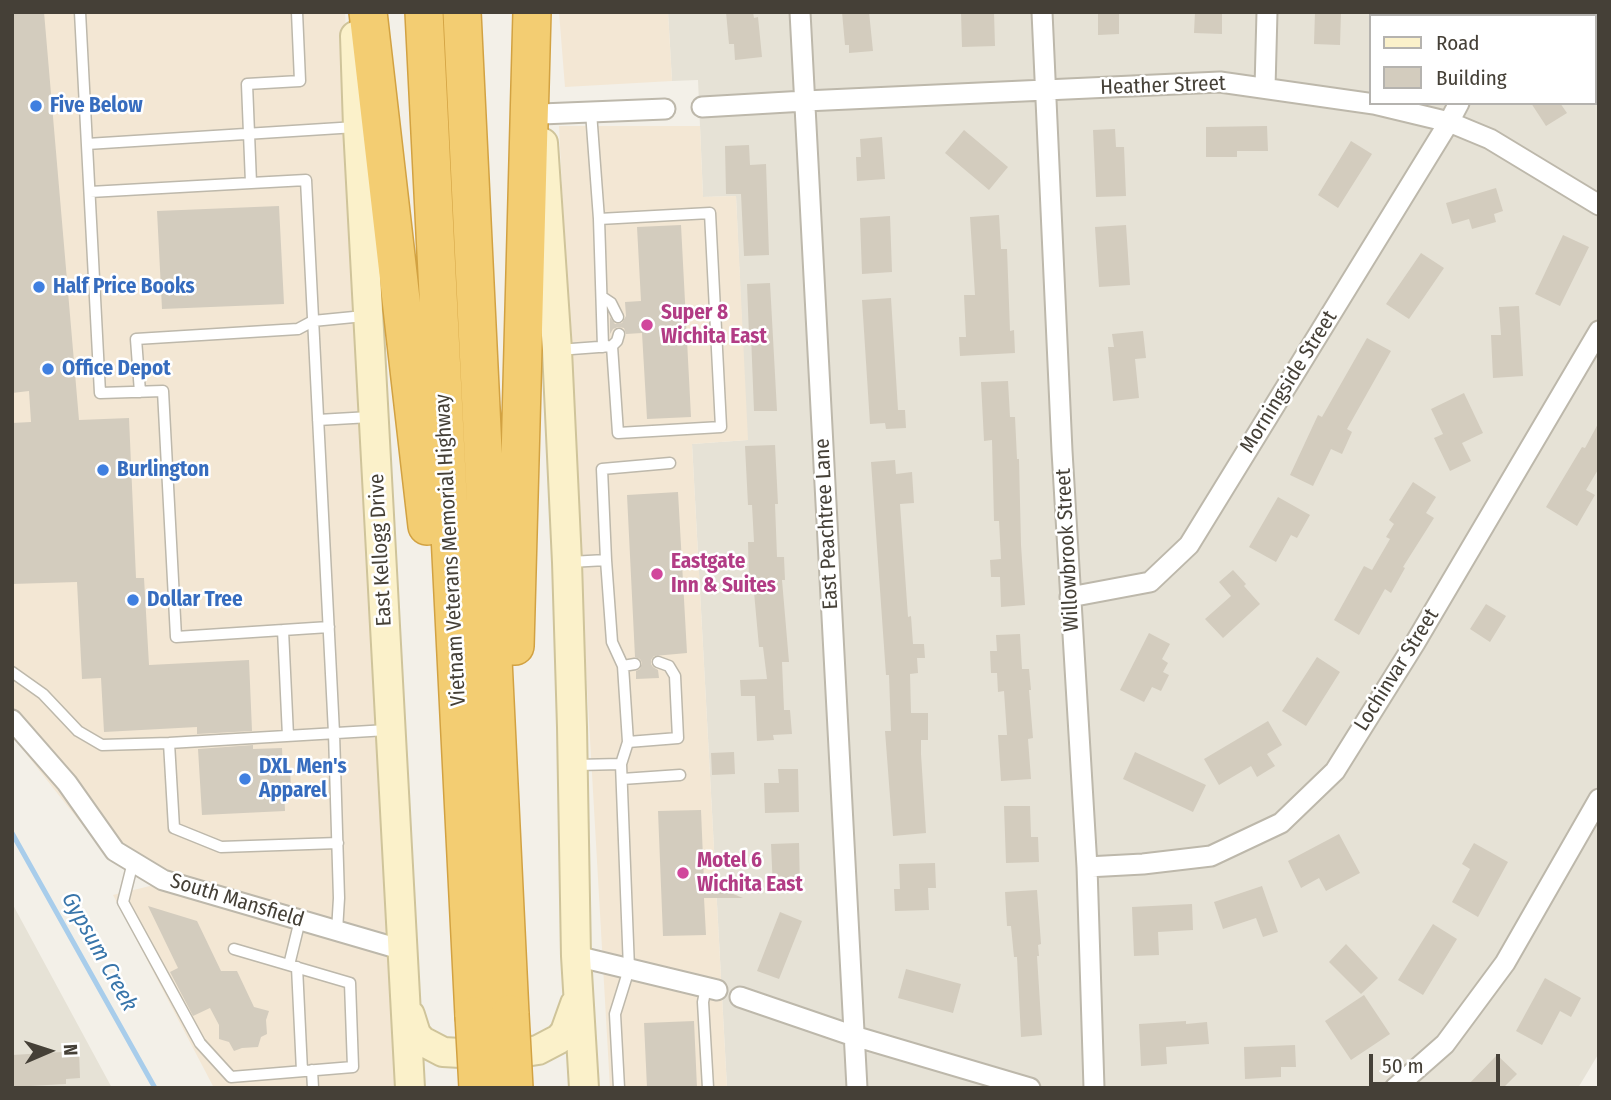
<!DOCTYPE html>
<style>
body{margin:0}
#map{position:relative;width:1611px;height:1100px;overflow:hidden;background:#f3f0e8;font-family:"Fira Sans Condensed",sans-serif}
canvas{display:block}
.frame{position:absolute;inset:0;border:14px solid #454037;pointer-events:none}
.legend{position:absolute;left:1369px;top:14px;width:228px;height:91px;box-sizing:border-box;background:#fff;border:2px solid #b5b3af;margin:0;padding:9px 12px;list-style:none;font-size:21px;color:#454037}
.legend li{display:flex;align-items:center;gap:14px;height:35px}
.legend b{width:35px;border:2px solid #b5b3af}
.north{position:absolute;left:14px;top:1016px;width:70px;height:70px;-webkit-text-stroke:5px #fff;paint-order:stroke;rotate:87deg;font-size:19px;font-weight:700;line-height:28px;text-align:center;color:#454037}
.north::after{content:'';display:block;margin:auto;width:24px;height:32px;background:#454037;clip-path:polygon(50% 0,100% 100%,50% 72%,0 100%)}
.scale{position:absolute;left:1369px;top:1054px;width:131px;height:32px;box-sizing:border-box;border:4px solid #454037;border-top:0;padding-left:9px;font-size:21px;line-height:24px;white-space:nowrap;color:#454037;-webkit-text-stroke:5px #fff;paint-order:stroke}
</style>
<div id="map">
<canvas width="1611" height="1100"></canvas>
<div class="frame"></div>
<ul class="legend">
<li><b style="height:9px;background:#fbf1ca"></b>Road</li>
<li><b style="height:19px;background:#d3ccbe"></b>Building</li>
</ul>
<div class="north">N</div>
<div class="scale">50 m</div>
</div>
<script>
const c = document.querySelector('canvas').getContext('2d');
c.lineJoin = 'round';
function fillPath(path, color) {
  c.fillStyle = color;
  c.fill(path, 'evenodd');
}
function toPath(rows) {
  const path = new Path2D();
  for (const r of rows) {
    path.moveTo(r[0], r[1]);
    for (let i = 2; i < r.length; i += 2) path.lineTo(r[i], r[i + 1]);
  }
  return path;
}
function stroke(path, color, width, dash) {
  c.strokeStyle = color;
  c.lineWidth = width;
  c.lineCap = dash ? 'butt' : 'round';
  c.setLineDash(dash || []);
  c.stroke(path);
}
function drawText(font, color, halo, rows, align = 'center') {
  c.font = font + ' "Fira Sans Condensed",sans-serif';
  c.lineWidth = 5;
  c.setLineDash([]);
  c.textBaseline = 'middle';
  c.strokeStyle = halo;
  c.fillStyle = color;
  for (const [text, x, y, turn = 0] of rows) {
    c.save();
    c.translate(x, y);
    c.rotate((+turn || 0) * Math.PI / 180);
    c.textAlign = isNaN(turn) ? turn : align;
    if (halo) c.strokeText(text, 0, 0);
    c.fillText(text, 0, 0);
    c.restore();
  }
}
fillPath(toPath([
 [668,12,1599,12,1599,1053,1578,1088,727,1088,692,444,747,440,736,196,703,197,698,80,672,81],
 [1371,16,1595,16,1595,103,1371,103],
 [12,903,112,1088,12,1088]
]), '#e6e2d6');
fillPath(toPath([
 [12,12,345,12,402,1088,214,1088,113,895,154,885,107,856,12,736],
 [559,12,668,12,672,81,565,87],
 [559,126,700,126,703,197,736,196,748,440,692,444,727,1088,610,1088,579,547]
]), '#f3e7d4');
stroke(toPath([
 [12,833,155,1088]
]), '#a8cdeb', 5);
fillPath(toPath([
 [12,12,44,12,79,420,129,418,136,578,144,578,149,665,249,660,252,731,197,734,197,727,104,732,101,678,82,679,77,582,12,584,12,423,31,422,29,391,12,393],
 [726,12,753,12,754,18,758,17,762,57,735,60,734,44,729,44],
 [842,12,869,12,873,51,849,53,849,45,845,45],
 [961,12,994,12,995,46,962,47],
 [1098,12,1119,12,1119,34,1098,35],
 [1195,12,1222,12,1222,34,1194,33],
 [1315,12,1341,12,1340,45,1314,44],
 [1531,103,1560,103,1567,113,1546,126],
 [1267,126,1268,151,1237,151,1237,157,1206,157,1206,127],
 [1115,129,1116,147,1124,147,1126,196,1096,197,1093,130],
 [964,130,1008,167,989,190,945,153],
 [882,137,885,179,857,181,856,157,861,157,860,139],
 [1351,141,1372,154,1338,208,1318,195],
 [749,145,750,165,766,164,769,255,744,256,741,194,726,194,725,146],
 [1496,188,1503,211,1494,214,1496,222,1472,229,1469,219,1452,224,1446,203],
 [279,206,284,304,162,309,157,211],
 [999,215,1001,249,1007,249,1010,331,1014,330,1015,353,960,356,959,337,966,337,964,295,975,295,970,217],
 [890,216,892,272,862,274,860,218],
 [681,225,691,417,647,419,642,333,626,334,624,328,618,327,613,329,610,334,610,317,615,324,622,323,626,316,625,302,641,301,637,227],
 [1126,225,1130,285,1099,287,1095,227],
 [1563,235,1589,247,1560,306,1535,294],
 [1421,253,1444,268,1409,319,1386,304],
 [770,283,777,411,754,411,751,335,749,335,747,284],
 [891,298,898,410,905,410,906,428,886,429,885,423,870,424,862,300],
 [1519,306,1523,376,1493,378,1491,335,1501,335,1499,307],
 [1143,331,1146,358,1135,359,1139,398,1113,401,1108,347,1114,347,1112,334],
 [1367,338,1391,351,1347,429,1352,432,1342,454,1331,449,1313,486,1290,475,1318,415,1322,417],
 [1008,381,1010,417,1015,417,1017,459,1019,459,1021,545,1025,605,1001,607,1000,577,991,577,990,560,1001,559,999,521,994,521,992,440,984,441,981,382],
 [1464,393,1483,433,1462,443,1471,461,1450,471,1434,438,1443,434,1431,409],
 [1599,422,1599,468,1586,490,1595,495,1577,526,1546,507,1582,447,1585,448],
 [775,445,778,504,775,504,777,557,784,557,785,580,782,580,789,662,782,662,784,710,790,710,792,734,773,735,774,740,757,741,755,696,741,696,740,680,767,679,763,647,759,647,753,581,749,581,748,542,754,542,752,505,748,505,745,446],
 [895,460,896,474,912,472,914,503,900,504,908,617,911,616,913,644,924,644,925,658,917,658,918,673,910,674,911,713,928,713,928,740,921,740,921,754,926,833,893,836,885,731,891,731,889,675,886,675,871,462],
 [1413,482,1436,497,1426,513,1434,518,1403,567,1405,568,1391,593,1385,589,1359,635,1334,620,1364,566,1372,570,1390,539,1386,537,1394,524,1389,520],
 [678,492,687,653,654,656,651,660,651,664,653,667,658,670,659,678,636,679,636,671,640,669,642,663,640,659,635,657,627,495],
 [1278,497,1310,515,1297,538,1291,535,1276,562,1249,547],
 [1233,570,1246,584,1244,586,1260,604,1223,638,1205,619,1231,596,1219,582],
 [1486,604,1506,616,1490,642,1470,629],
 [1149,633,1170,644,1162,659,1168,663,1163,672,1169,675,1161,691,1152,687,1144,702,1120,690],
 [1020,634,1022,669,1029,669,1031,690,1029,690,1033,738,1028,739,1031,779,1001,781,998,735,1007,735,1004,691,998,692,997,673,991,673,990,651,997,651,996,635],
 [1317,657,1340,672,1306,726,1282,711],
 [1268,721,1282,745,1267,754,1275,766,1257,777,1251,766,1219,785,1204,759],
 [253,745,253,749,282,748,283,770,290,769,291,788,284,789,285,811,202,815,198,749],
 [734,752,735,774,712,775,711,753],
 [1135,752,1206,785,1193,812,1123,779],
 [778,769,798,769,799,812,765,813,764,783,779,783],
 [1004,806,1030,806,1031,837,1038,837,1039,862,1006,863],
 [701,810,704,882,743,898,704,898,706,935,663,936,658,811],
 [1339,834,1360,873,1326,891,1319,878,1301,888,1288,861],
 [799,843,800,888,773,889,771,844],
 [1474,843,1508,862,1478,917,1452,902,1470,869,1462,864],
 [935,863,936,888,928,888,929,910,895,911,894,889,900,889,899,864],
 [1262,886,1278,932,1263,937,1256,918,1223,929,1214,902],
 [1037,890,1041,944,1038,945,1039,956,1037,956,1042,1035,1021,1037,1017,957,1014,957,1011,926,1007,926,1005,892],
 [1192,904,1193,930,1158,932,1159,955,1134,956,1132,907],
 [148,906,197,921,221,971,237,971,254,1007,269,1011,266,1020,267,1034,261,1037,258,1047,242,1048,234,1051,229,1042,219,1039,219,1025,210,1008,193,1016,170,972,178,968],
 [780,912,802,921,779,979,757,971],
 [1433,924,1457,939,1423,995,1398,980],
 [1346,944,1378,978,1361,994,1329,962],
 [906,969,961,984,953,1013,898,998],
 [1545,978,1581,998,1571,1017,1560,1011,1542,1045,1516,1031],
 [1364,995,1390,1034,1351,1060,1325,1021],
 [694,1021,697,1088,647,1088,644,1023],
 [1186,1021,1186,1024,1207,1022,1209,1044,1166,1047,1167,1064,1141,1066,1139,1024],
 [1295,1045,1296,1067,1281,1067,1281,1077,1245,1079,1244,1047],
 [79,1051,80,1078,66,1079,66,1084,12,1087,12,1055],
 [1497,1055,1517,1074,1503,1088,1465,1088]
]), '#d3ccbe');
const service = toPath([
 [80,12,100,393,163,391,176,637,329,627],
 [297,12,300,81,247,84,251,183,306,180,334,733,339,898,337,931],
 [591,112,599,219,603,347],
 [87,144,356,127],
 [90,192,251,183],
 [602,297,611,303,618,317],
 [612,346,617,341,619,334],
 [558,350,612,346,618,433,721,427,710,213,599,219],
 [140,392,136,339,298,329,313,321,364,316],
 [318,420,370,417],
 [606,560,602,469,670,463],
 [570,562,606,560,612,642,623,666,635,664],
 [283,630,288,736],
 [623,666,628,742],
 [12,672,43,694,78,731,102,745,169,743,387,730],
 [169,743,174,828,221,847,338,843],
 [621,764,628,742,678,738,675,676,669,666,658,662],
 [577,765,621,764,629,969,615,1014,619,1088],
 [622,779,680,775],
 [133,862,123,902,200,1043,231,1077,353,1067,350,983,234,949],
 [289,965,300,920],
 [297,967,302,1071],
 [706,987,703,1002,708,1088],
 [312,1070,313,1088]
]);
const minor = toPath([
 [800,12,857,1088],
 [1042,12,1062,451,1087,867,1094,1088],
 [1494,16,1495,12],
 [1265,88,1267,12],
 [702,107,805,101,1220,82,1374,104,1449,122,1490,139,1599,205],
 [541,114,665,109],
 [1070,597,1150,582,1189,545,1449,122,1459,103],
 [12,720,67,783,115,851,163,880,403,950],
 [1087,867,1143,864,1211,856,1281,823,1335,771,1415,643,1599,331],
 [576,956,717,990],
 [740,997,854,1036,1030,1088],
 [1395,1088,1445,1044,1505,963,1599,799]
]);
const secondary = toPath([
 [355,36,358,127,410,1088],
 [543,143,557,350,567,562,572,727,576,956,584,1088],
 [410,1015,416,1034,422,1041,443,1052,461,1053,519,1053,538,1050,559,1039,565,1032,575,1004]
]);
const motorway = toPath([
 [368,12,427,526],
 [424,12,474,1016],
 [462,12,510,1014],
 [515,646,532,12]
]);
stroke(service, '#bdb8ab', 13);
stroke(minor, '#bdb8ab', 23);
stroke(secondary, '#cfc49a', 32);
stroke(motorway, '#d2a242', 40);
stroke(service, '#fff', 10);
stroke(minor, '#fff', 19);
stroke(secondary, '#fbf1ca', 28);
stroke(motorway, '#f3cd72', 37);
const motorwayBridge = toPath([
 [510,1014,514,1088],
 [474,1016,478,1088]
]);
stroke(motorwayBridge, '#d2a242', 40, []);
stroke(motorwayBridge, '#f3cd72', 37);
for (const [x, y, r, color] of [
 [36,106,7,"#3f7fe0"],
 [39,287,7,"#3f7fe0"],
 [647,325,7,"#d1479c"],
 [48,369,7,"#3f7fe0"],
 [103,470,7,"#3f7fe0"],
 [657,574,7,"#d1479c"],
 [133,600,7,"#3f7fe0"],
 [245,779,7,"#3f7fe0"],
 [683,873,7,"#d1479c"]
]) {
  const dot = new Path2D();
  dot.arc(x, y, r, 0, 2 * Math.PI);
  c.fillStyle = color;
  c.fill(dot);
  stroke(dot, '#fff', 2.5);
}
drawText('21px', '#454037', '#fff', [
 ["Heather Street",1163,86,-2],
 ["Morningside Street",1289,382,-58],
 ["East Peachtree Lane",827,524,-93],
 ["East Kellogg Drive",381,550,-93],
 ["Vietnam Veterans Memorial Highway",451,550,-93],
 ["Willowbrook Street",1068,550,-93],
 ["Lochinvar Street",1397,670,-58],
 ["South Mansfield",237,901,17]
]);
drawText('bold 21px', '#366cbe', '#fff', [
 ["Five Below",50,106],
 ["Half Price Books",53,287],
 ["Office Depot",62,369],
 ["Burlington",117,470],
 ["Dollar Tree",147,600],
 ["DXL Men's",259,767],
 ["Apparel",259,791]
], 'left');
drawText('bold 21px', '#b23c85', '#fff', [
 ["Super 8",661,313],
 ["Wichita East",661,337],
 ["Eastgate",671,562],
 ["Inn & Suites",671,586],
 ["Motel 6",697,861],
 ["Wichita East",697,885]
], 'left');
drawText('italic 23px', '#3875aa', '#fff', [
 ["Gypsum Creek",99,952,61]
]);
</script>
